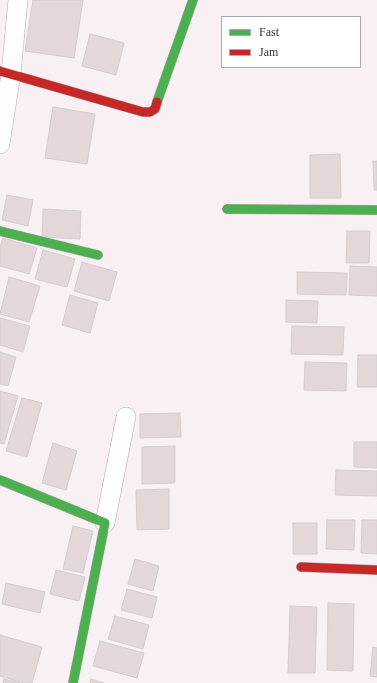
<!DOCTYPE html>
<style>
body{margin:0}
#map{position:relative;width:377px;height:683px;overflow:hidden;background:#f8f0f3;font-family:Georgia,serif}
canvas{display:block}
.legend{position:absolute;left:221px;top:16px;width:140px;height:52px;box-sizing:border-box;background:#fff;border:1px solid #afabad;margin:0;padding:5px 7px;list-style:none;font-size:12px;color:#382e32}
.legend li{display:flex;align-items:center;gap:8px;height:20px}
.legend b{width:20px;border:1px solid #afabad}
</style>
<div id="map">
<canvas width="377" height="683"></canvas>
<ul class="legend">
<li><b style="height:5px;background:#4caf50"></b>Fast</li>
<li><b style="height:5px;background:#c62828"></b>Jam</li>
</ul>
</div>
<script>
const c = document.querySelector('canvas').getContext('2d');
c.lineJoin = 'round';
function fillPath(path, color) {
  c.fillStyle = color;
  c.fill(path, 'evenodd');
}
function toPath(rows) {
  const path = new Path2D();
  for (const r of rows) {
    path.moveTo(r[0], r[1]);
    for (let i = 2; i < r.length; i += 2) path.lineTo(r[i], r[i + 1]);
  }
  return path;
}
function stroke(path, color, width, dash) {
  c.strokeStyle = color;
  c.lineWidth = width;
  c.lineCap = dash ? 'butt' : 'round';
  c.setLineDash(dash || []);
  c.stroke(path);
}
const building = toPath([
 [33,0,83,0,74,58,25,51,33,0],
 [90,34,124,43,116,75,82,66,90,34],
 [53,107,95,114,87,164,45,158,53,107],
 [340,154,341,198,310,198,310,155,340,154],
 [373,161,377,161,377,190,374,190,373,161],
 [7,195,33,200,28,226,2,220,7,195],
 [43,209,81,211,80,239,42,237,43,209],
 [347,231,370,231,369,263,346,263,347,231],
 [3,238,37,248,29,274,0,266,0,247,3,238],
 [43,250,75,259,67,287,35,279,43,250],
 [82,262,117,272,109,301,74,291,82,262],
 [350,266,377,267,377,296,349,295,350,266],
 [297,272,347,273,346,295,297,294,297,272],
 [9,277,40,286,29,322,0,314,9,277],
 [70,295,98,303,90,333,62,325,70,295],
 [286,300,318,301,317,323,286,322,286,300],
 [0,318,30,326,23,352,0,345,0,318],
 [292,326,344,327,343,355,291,354,292,326],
 [0,352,16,357,8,386,0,384,0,352],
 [358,355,377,355,377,387,357,387,358,355],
 [305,362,347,363,346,391,304,390,305,362],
 [0,391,18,396,4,444,0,443,0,391],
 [22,398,42,403,27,457,6,451,22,398],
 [180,413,181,437,140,438,140,414,180,413],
 [354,442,377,442,377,468,354,467,354,442],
 [53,443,77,451,66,490,42,483,53,443],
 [175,446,175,483,142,484,142,447,175,446],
 [336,470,377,471,377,496,335,495,336,470],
 [169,489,169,529,137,530,136,490,169,489],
 [327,520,355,520,354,550,326,549,327,520],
 [362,520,377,520,377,554,361,553,362,520],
 [293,523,317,523,317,554,293,554,293,523],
 [73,526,93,531,83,573,63,569,73,526],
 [135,559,159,566,153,591,128,584,135,559],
 [56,570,85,577,79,601,50,594,56,570],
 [6,583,45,592,40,613,2,604,6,583],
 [127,589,157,597,152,618,121,610,127,589],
 [328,603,354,604,353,671,327,670,328,603],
 [290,606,317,607,315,673,288,673,290,606],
 [115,616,149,625,143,649,108,639,115,616],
 [0,635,42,647,32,683,24,683,0,676,0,635],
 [100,641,144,653,137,678,93,666,100,641],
 [373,647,377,648,377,677,370,676,373,647],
 [4,679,20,683,3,683,4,679],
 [91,679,104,683,90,683,91,679]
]);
fillPath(building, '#e3d7d9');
stroke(building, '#d5cccd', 1);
const street = toPath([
 [0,144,11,74,18,0],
 [105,523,126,417]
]);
const fast = toPath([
 [157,102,193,0],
 [227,209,377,210],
 [0,231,98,255],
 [0,480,105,523,73,683]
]);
const jam = toPath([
 [0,71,143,112,150,112,155,109,157,102],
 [301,567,377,570]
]);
stroke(street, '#b4acaf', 20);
stroke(fast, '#b4acaf', 10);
stroke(jam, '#b4acaf', 10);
stroke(street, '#fefdfd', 19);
stroke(fast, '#4caf50', 9);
stroke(jam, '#c62828', 9);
</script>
